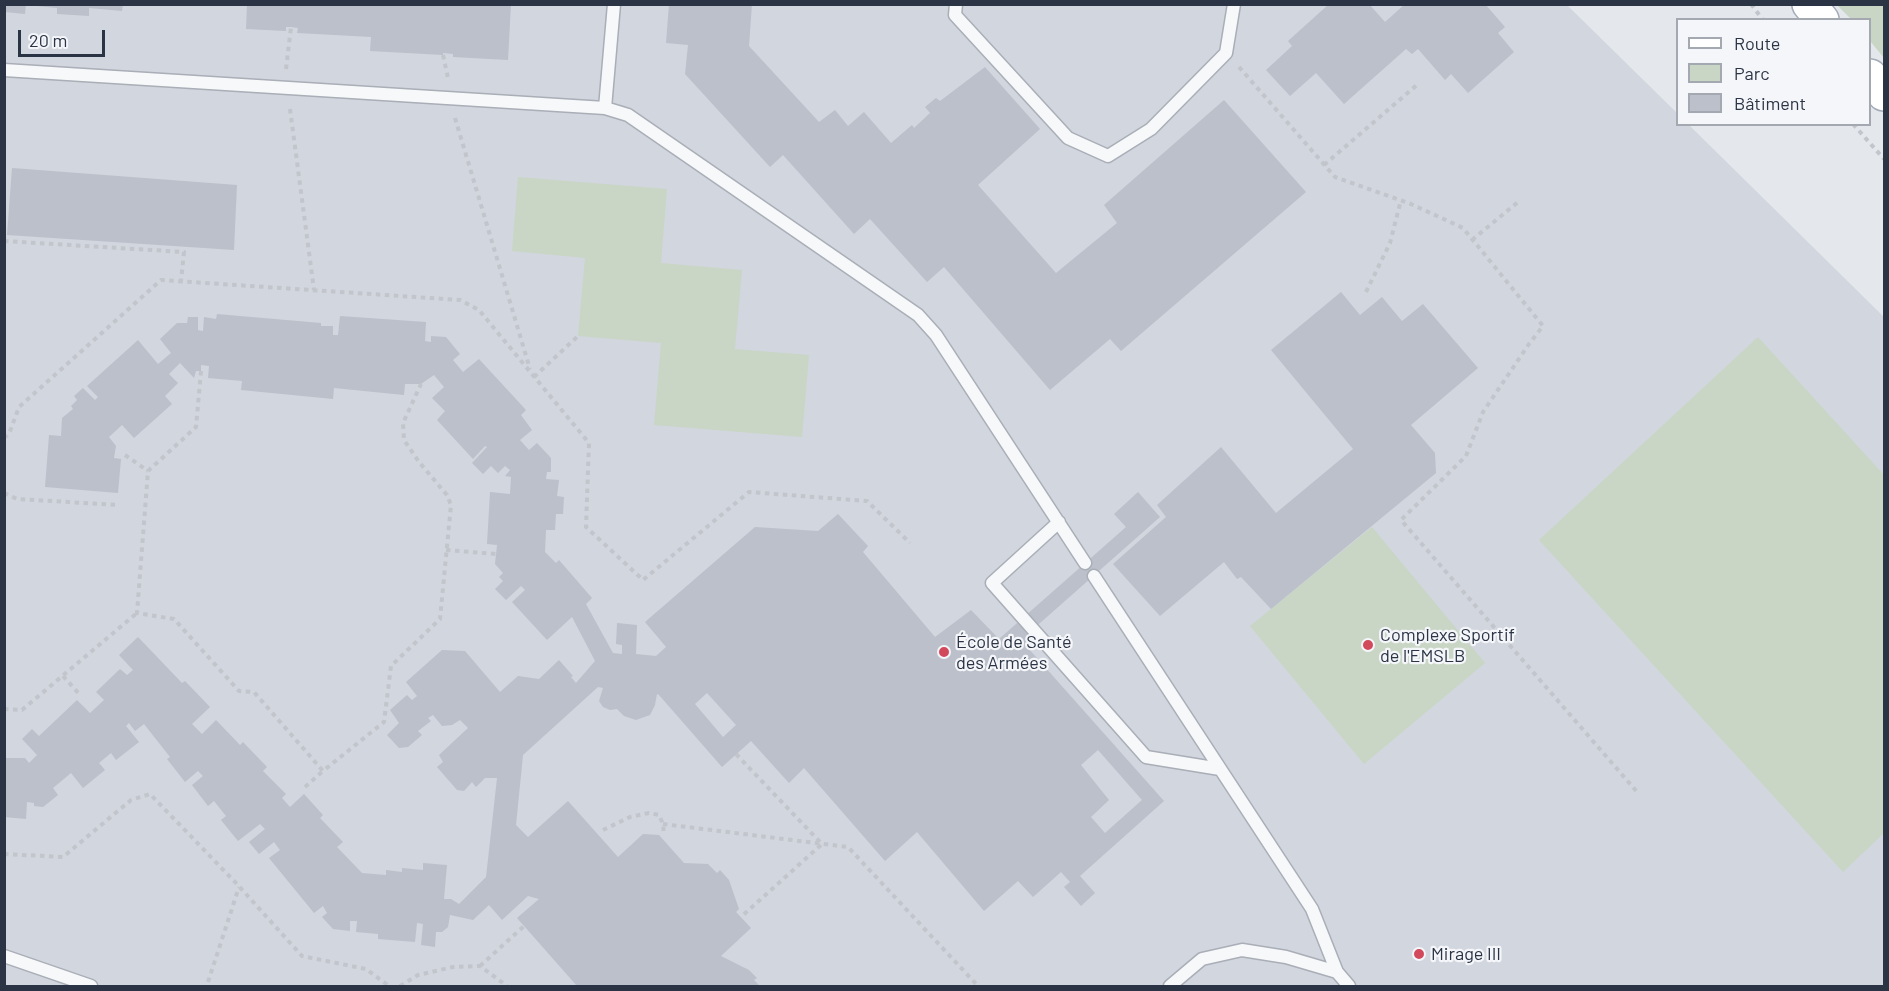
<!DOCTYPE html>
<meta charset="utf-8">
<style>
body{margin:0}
#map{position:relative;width:1889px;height:991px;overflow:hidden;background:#e4e7ec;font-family:Barlow,sans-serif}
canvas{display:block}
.frame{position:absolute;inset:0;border:6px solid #2b3445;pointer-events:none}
.legend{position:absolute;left:1676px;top:18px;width:195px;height:108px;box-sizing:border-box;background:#f4f6f9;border:2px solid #a4a8b1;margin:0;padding:8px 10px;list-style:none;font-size:18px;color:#2b3445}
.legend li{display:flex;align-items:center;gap:12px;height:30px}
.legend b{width:30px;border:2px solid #a4a8b1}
.scale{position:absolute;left:18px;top:30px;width:87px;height:27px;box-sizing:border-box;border:3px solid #2b3445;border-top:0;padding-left:8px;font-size:18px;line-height:21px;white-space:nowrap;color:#2b3445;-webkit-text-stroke:4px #f4f6f9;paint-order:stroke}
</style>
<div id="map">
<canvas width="1889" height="991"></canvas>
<div class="frame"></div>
<ul class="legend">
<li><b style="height:8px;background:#fff"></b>Route</li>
<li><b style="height:16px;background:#c9d6c5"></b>Parc</li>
<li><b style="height:16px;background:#bbc0ca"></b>Bâtiment</li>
</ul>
<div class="scale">20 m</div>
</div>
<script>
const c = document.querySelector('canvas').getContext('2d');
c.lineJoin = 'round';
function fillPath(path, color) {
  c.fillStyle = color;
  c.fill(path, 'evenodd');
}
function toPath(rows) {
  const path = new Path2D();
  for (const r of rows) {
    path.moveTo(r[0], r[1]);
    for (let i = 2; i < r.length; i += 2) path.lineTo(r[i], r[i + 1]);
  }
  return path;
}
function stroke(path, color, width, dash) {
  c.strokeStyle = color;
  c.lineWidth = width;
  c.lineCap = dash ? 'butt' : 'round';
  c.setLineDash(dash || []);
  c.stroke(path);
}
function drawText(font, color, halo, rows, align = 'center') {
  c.font = font + ' Barlow,sans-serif';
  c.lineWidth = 4.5;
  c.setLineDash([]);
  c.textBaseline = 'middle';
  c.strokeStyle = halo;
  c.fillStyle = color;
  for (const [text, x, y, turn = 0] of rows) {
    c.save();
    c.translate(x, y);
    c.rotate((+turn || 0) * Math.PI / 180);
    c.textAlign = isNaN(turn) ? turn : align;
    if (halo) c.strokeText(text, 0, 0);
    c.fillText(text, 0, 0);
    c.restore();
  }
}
fillPath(toPath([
 [5,5,1567,5,1677,113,1678,124,1689,125,1884,317,1884,986,5,986]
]), '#d2d6de');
fillPath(toPath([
 [1837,5,1884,5,1884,58,1870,41,1870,20,1851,19],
 [518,177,667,189,661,263,742,270,735,349,809,355,802,437,654,425,661,343,578,336,585,258,512,251],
 [1758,337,1884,475,1884,833,1843,872,1539,540],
 [1372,527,1485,663,1364,764,1250,626]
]), '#c9d6c5');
fillPath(toPath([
 [5,4,26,4,25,14,5,12],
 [37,4,123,4,122,11,89,8,89,16,57,14,57,8,37,6],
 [247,4,511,4,508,60,453,57,453,54,443,53,443,55,370,51,371,37,297,33,298,28,291,27,286,27,286,31,246,29],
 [669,4,752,4,749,46,819,122,835,110,848,126,864,112,891,143,912,125,914,128,930,113,925,107,936,98,940,101,985,67,1040,129,978,185,1056,273,1117,223,1104,205,1224,100,1306,192,1121,351,1110,339,1050,390,944,267,927,282,870,219,854,234,783,155,770,167,685,74,688,45,666,43],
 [1329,4,1369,4,1385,22,1405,4,1485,4,1505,27,1498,33,1514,52,1468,93,1451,74,1445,80,1418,49,1412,54,1406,49,1344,104,1316,73,1290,96,1266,70,1292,46,1288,41],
 [12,168,237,185,234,250,7,235],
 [1341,292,1360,315,1382,297,1402,321,1423,304,1478,368,1411,425,1435,453,1436,473,1271,609,1241,577,1237,579,1224,562,1160,616,1113,564,1166,517,1157,505,1221,447,1276,513,1353,449,1271,350],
 [217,314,321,323,321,326,333,326,333,335,338,335,340,316,426,322,425,341,431,342,431,336,446,337,460,354,453,360,463,372,479,359,526,410,521,415,532,430,520,440,529,450,537,443,551,458,551,472,547,472,546,479,559,480,557,496,564,497,563,514,556,514,555,530,546,530,545,552,556,563,559,560,592,598,586,604,613,653,622,654,622,645,616,644,617,623,637,625,636,654,656,656,666,647,645,622,755,527,818,531,838,514,868,546,863,552,935,637,971,610,999,639,1126,527,1114,514,1138,492,1160,517,1031,631,1028,648,1164,801,1080,876,1095,893,1081,906,1064,887,1070,882,1061,872,1033,897,1018,881,984,911,917,832,885,861,804,768,789,783,751,741,722,767,659,695,657,694,655,705,650,715,636,720,624,716,617,709,610,710,603,707,599,701,603,688,598,687,523,755,516,825,528,837,568,801,618,857,643,834,659,835,684,863,708,864,717,873,720,870,729,880,739,909,736,912,751,928,721,956,749,970,757,978,754,980,760,986,577,986,517,918,539,899,528,896,502,920,489,905,473,920,450,915,448,927,442,932,436,932,435,947,421,945,423,924,417,923,415,942,378,939,378,934,356,932,357,921,350,921,350,931,333,929,322,917,327,913,323,906,314,913,269,858,280,850,274,842,259,854,249,842,265,829,260,824,238,841,221,820,226,816,214,801,208,806,192,785,203,776,198,771,185,782,167,759,170,757,144,724,135,731,129,723,126,726,139,742,116,760,111,753,99,763,105,770,83,788,71,773,53,788,58,795,43,807,34,806,34,803,27,802,26,819,4,817,4,758,25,758,29,763,37,755,22,739,32,729,39,736,77,700,90,713,104,700,96,692,120,669,127,675,133,670,119,655,138,637,182,683,185,681,210,707,192,724,202,734,216,720,240,745,243,742,267,767,263,771,286,794,282,798,290,807,304,794,323,815,320,818,343,842,337,847,362,873,386,875,386,870,402,872,402,868,423,870,423,863,447,865,444,899,451,899,459,904,486,877,497,778,485,778,476,787,472,782,464,791,457,790,437,767,443,762,439,755,468,728,460,720,452,725,442,726,433,715,428,718,431,721,418,731,422,735,408,747,399,748,387,735,399,723,390,710,407,695,412,700,417,696,406,682,442,650,465,651,500,692,518,676,539,679,559,660,573,676,571,677,576,683,595,661,572,617,547,640,512,602,525,590,521,586,506,600,495,589,503,581,499,577,503,573,495,564,497,545,487,544,490,492,510,494,511,477,505,476,510,470,505,466,498,473,491,466,483,474,472,463,487,447,485,446,473,459,437,420,445,411,432,398,444,387,434,375,421,384,405,384,404,395,334,388,333,399,241,390,242,381,208,378,209,366,201,365,201,371,196,371,194,378,180,363,169,374,178,383,165,396,172,404,134,438,122,425,109,437,116,446,114,458,121,459,118,493,45,487,49,435,61,436,62,418,73,409,71,406,77,400,74,396,83,388,95,400,98,397,87,386,138,340,158,364,171,353,160,339,177,323,187,323,188,317,198,317,198,330,203,331,204,317,216,319],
 [707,693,736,725,723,737,695,704],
 [1098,750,1142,800,1105,833,1091,817,1109,800,1081,765]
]), '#bbc0ca');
const lane = toPath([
 [614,4,605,108,628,115,918,315,936,335,1085,563],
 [956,4,955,15,1068,138,1108,156,1151,129,1226,53,1234,4],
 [4,70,605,108],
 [1059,522,992,583,1146,757,1220,769],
 [1094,576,1312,909,1337,972,1349,986],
 [4,956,91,986],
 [1170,986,1202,959,1242,950,1286,957,1337,972]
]);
const primary = toPath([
 [1809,4,1822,20],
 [1870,76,1884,94]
]);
stroke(lane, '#a9aeb7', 15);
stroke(primary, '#a3abb8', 36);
stroke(toPath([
 [1751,4,1763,20],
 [443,55,448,78],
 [1239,67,1335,177,1411,204,1463,228,1543,326,1529,344,1483,412,1466,456,1401,520,1638,793],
 [286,69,291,27],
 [290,109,314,290],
 [455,118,530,369],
 [1853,124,1884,159],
 [1324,165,1418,84],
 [1472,240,1518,202],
 [4,241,184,252,181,281],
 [1366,292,1390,243,1401,200],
 [201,371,196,427,148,471,137,613,174,619,239,691,254,692,323,771,384,722,391,666,440,619,451,505,447,495,419,462,404,440,403,423,421,384],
 [534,377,578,336],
 [4,438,9,434,19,407,161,280,460,300,479,310,589,443,586,527,643,580,749,492,867,501,910,543],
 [125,455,148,471],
 [4,493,17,499,119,505],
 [446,550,496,554],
 [63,676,81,696],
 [4,709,22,710,137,613],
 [736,754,822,844,741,917],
 [305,787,323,771],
 [663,824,848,847,978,986],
 [603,830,630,817,649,813,659,815,663,824,664,835],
 [4,854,63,857,131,800,150,794,236,883,302,956,366,969,389,986],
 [480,966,524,926],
 [208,982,239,887],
 [400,986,418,975,453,967,480,966,507,986]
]), '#c2c5cb', 4, [4.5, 4.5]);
stroke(lane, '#f7f8fa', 12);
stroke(primary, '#fff', 33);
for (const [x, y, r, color] of [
 [1368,645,6,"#d1495b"],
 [944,652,6,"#d1495b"],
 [1419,954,6,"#d1495b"]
]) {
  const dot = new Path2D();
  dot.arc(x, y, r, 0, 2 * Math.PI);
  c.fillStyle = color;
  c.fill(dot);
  stroke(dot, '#f4f6f9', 2);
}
drawText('18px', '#2b3445', '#f4f6f9', [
 ["Complexe Sportif",1380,635],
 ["de l'EMSLB",1380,656],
 ["École de Santé",956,642],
 ["des Armées",956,663],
 ["Mirage III",1431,954]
], 'left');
</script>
